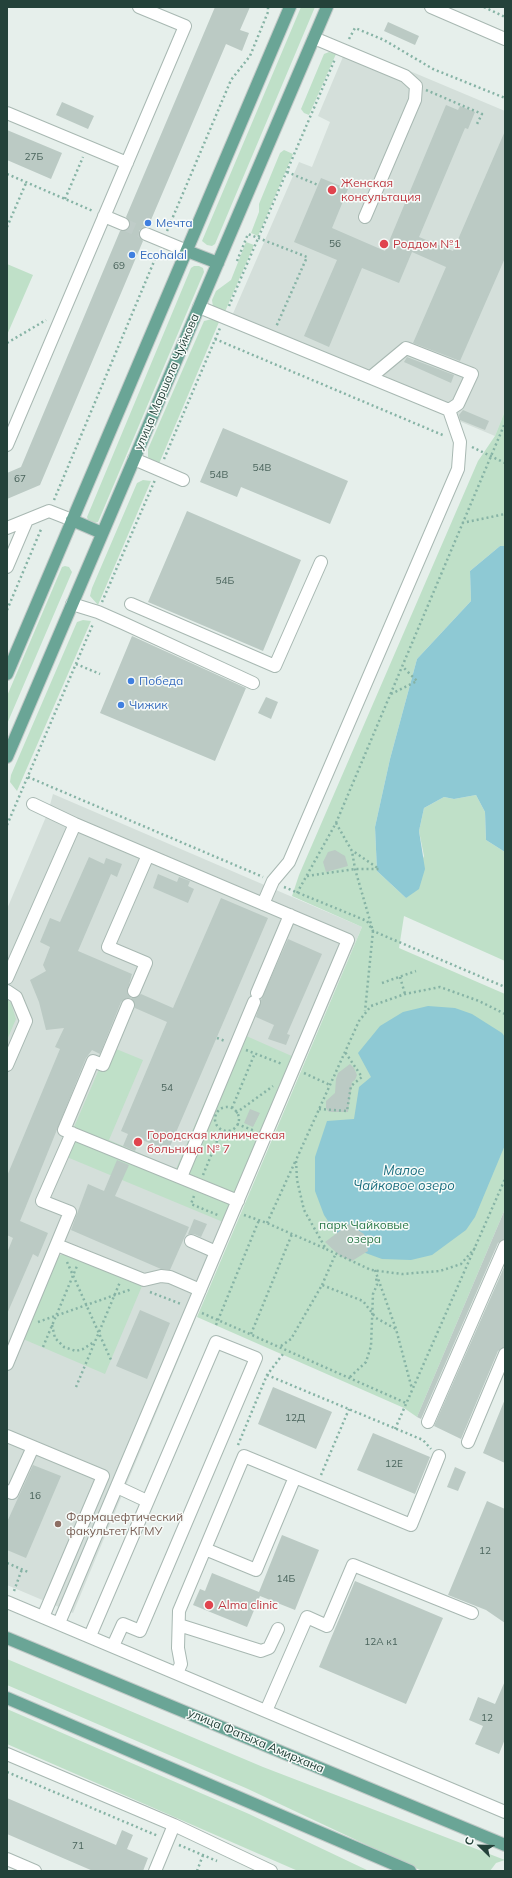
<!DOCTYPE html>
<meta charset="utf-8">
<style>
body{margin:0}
#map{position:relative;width:512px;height:1878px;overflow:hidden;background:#e6efeb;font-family:Mulish,sans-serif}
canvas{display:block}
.frame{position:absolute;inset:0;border:8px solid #24423a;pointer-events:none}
.north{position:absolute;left:460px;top:1826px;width:40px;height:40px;-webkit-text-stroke:3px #f7fbf9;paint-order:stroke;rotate:293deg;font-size:11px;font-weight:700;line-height:16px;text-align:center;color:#24423a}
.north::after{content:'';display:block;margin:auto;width:14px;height:18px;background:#24423a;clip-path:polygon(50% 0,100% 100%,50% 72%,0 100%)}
</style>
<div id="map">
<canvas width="512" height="1878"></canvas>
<div class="frame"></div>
<div class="north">С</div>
</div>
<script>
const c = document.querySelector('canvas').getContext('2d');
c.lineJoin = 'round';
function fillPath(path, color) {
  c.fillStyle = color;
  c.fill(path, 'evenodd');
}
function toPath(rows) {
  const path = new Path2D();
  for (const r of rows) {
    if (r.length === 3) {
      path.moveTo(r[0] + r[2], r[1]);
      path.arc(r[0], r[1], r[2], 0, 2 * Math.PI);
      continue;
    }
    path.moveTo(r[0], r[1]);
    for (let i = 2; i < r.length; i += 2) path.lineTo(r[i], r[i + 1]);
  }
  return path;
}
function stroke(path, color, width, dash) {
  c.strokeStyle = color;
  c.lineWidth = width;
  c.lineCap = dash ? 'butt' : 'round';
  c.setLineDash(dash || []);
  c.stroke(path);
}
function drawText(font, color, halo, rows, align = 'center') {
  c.font = font + ' Mulish,sans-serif';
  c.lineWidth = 3;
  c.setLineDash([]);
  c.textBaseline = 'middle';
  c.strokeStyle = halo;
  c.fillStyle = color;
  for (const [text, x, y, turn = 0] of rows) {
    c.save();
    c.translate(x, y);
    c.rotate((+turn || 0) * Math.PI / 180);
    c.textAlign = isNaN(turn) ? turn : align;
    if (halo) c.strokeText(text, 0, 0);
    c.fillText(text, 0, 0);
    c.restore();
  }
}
fillPath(toPath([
 [348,45,505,111,505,411,495,436,228,325,299,162,312,167,330,122,318,116],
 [53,794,362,927,239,1214,73,1613,7,1585,7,909,48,812]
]), '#d4dfda');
fillPath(toPath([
 [301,7,315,7,215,244,212,246,207,245,202,241],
 [329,52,336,54,309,115,304,113,301,109,324,54],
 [284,150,293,154,258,236,251,233,259,212,259,204,280,153],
 [246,242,254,245,224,314,213,307,212,300,216,291,231,280],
 [7,264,33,275,7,335],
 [194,266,199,266,203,268,204,272,98,522,94,523,88,520,87,517,191,268],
 [212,319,219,322,158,466,148,457,148,449,204,321],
 [505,411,505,546,500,546,470,571,471,601,417,659,390,759,375,827,377,871,406,898,424,856,419,831,424,808,444,797,454,799,476,795,485,812,486,840,505,852,505,961,404,916,399,948,505,994,505,1209,417,1417,404,1408,197,1317,362,927,292,896,299,875,478,461,495,436],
 [143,480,151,481,98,605,90,596,92,588,137,483],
 [65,566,69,567,72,572,7,724,7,696,62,567],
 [83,620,91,621,17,791,10,782,11,775,77,622],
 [7,999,11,1003,16,1019,7,1040],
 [235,1031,294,1057,223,1222,62,1155,109,1046,143,1060,109,1140,176,1169],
 [67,1253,142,1286,105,1374,23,1339,58,1256],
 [7,1659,263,1767,505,1860,496,1863,490,1871,422,1871,248,1789,7,1685],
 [7,1709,249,1814,369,1871,298,1871,7,1744]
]), '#bfe0c8');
fillPath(toPath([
 [500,546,505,546,505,852,486,840,485,812,476,795,454,799,444,797,424,808,419,831,425,869,419,889,406,898,377,871,375,827,390,759,417,659,471,601,470,571],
 [428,1006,455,1008,472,1014,502,1033,505,1037,505,1145,475,1217,466,1230,432,1255,411,1260,382,1259,360,1251,347,1243,332,1227,324,1215,315,1191,315,1157,327,1121,354,1119,359,1087,371,1077,358,1053,380,1026,403,1012]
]), '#8ec9d4');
fillPath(toPath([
 [215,7,250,7,240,30,249,33,242,51,226,44,148,227,142,228,139,231,139,235,143,241,40,485,7,499,7,473,21,467,120,231,127,230,130,227,130,223,126,217],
 [388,22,419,36,415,45,384,31],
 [62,102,94,116,88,129,56,115],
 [446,105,458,110,460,106,475,112,468,129,465,128,419,237,453,251,505,131,505,258,460,361,413,343,446,267,412,252,399,283,362,268,329,347,304,336,337,260,294,242,321,178,348,189,332,228,385,251],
 [7,130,62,153,51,179,7,160],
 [407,357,454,375,451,383,404,362],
 [463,410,489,421,485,430,460,420,459,415],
 [223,428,348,481,330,524,241,487,237,497,200,482],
 [187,511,301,560,263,651,148,602],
 [132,636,246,688,215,761,100,713],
 [266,697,278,702,271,719,258,713],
 [335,850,345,856,348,866,326,872,323,862,328,852],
 [89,857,104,864,106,858,122,864,117,877,111,874,78,951,132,974,127,992,131,998,135,998,141,994,173,1008,221,898,268,918,168,1151,140,1139,135,1151,123,1146,128,1134,121,1131,167,1022,135,1008,135,1004,131,998,127,998,121,1002,100,1054,92,1050,86,1058,20,1221,48,1233,38,1257,33,1254,7,1314,7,1253,13,1238,7,1235,7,1176,60,1049,55,1047,64,1028,46,1030,39,1002,30,980,46,971,43,965,50,947,40,942,50,918,60,922],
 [158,874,177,882,179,877,190,881,188,886,194,889,188,903,153,888],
 [288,939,322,954,287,1034,290,1035,286,1045,268,1039,274,1025,256,1017,261,1000],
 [350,1064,354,1068,357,1075,355,1080,352,1082,348,1112,329,1112,326,1108,326,1101,335,1093,336,1079,338,1073],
 [250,1109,260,1113,253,1127,244,1123],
 [117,1160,129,1165,115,1196,189,1227,170,1270,161,1269,71,1230,88,1184,104,1191],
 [505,1209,505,1239,498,1243,421,1419,417,1417],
 [194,1219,207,1224,201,1237,194,1234,188,1234],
 [349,1224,364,1234,368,1251,352,1261,340,1256,325,1242],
 [505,1265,505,1347,498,1351,461,1439,434,1426],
 [140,1310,170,1323,147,1379,116,1366],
 [273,1387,332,1412,316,1449,258,1424],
 [505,1399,505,1463,483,1453],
 [373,1433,430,1457,415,1494,357,1470],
 [33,1465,61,1476,26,1558,7,1550,7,1522],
 [455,1467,466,1472,458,1491,447,1487],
 [487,1501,505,1509,505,1623,486,1610,448,1595],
 [282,1535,319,1550,295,1610,260,1596,247,1627,193,1605,200,1589,205,1591,212,1573,259,1592],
 [355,1581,443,1618,406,1704,319,1667],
 [505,1681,505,1739,499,1754,475,1744,483,1726,469,1720,478,1697,495,1704],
 [7,1798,116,1845,122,1830,133,1835,127,1849,148,1858,143,1871,93,1871,7,1834]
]), '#bbcac4');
stroke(toPath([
 [123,224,146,234]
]), '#bfccc8', 12, [12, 6]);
const minor = toPath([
 [431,7,505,39],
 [314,38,405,76,416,86,415,100,365,217],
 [7,113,127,163],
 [104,216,123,224],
 [146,234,187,251],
 [199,307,449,410,458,404,472,374,406,348,371,377],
 [7,445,185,26,139,7],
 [134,459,183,480],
 [7,528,49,511,72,520],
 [7,567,27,520],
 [72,604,98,612,123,623,253,683],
 [131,604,275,666,321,562],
 [33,804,75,824,348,940,59,1623],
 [263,904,273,881,289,862,458,469,460,442,449,410],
 [7,978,75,824],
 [7,991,16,997,26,1021,7,1065],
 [134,991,146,963,108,947,148,855],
 [257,993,290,915],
 [128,1005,103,1065,93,1061,64,1130,238,1201],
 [181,1177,254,1002],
 [191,1241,216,1252],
 [57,1245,144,1280,161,1276,170,1277,200,1290],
 [7,1364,70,1212,42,1201,72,1133],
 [428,1422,505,1246],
 [7,1436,103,1476,43,1617],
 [468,1442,505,1354],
 [117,1487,147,1501],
 [7,1491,12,1493,33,1447],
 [205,1549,256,1570,295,1477],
 [7,1602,505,1812],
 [179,1625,261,1651,269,1648,278,1629],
 [90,1636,216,1342,256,1358,140,1631,123,1624,113,1646],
 [177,1673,181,1664,178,1648,179,1611,244,1456,411,1525,439,1456],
 [266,1711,307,1617,327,1626,353,1565,472,1613],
 [7,1754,174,1825,271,1871],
 [7,1859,35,1871],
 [155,1871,174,1825]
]);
const major = toPath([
 [187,251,218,263],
 [72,520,102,533],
 [7,674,290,7],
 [7,757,327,7],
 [7,1638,505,1845],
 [7,1698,410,1871]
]);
stroke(minor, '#a8b8b2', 14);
stroke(major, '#c2cac8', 14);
stroke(toPath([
 [484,7,505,17],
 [349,39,355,28,384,40,433,69,505,98],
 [426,90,482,114,477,124],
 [287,172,318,185],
 [7,174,93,211],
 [65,199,83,157],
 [7,227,26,183],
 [167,231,231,80,250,56,268,12,268,7],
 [237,261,248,234,307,257,276,327],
 [229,306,335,59],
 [215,339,445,436],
 [7,343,46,320],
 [472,447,505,463],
 [164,459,220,328],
 [54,500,158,252],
 [462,523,505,514],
 [102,602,155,480],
 [7,610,42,527],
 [76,664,100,674],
 [391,694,417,681,402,666],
 [28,777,263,877],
 [336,823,352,851,355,869,373,931,365,1011],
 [7,825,93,624],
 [307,876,355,869,379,869,353,851],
 [284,887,367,921,373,931,505,987],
 [297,893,336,823,505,423],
 [400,977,405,994],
 [382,983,416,971],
 [217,1038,225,1041],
 [246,1050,282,1064],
 [304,1073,330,1085],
 [227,1119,12],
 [232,1108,255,1053],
 [319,1109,347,1111,351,1086,362,1077,345,1052],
 [236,1113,273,1086],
 [237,1124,255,1131],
 [203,1175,222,1129],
 [194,1196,191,1204,220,1216],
 [244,1215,267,1223,326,1249],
 [267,1223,295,1162],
 [475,1248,461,1264,440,1271,402,1274,371,1270,326,1249,304,1210,297,1180,296,1160,359,1021,371,1006,405,994,440,987,479,1001,505,1014],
 [67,1262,111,1360],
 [375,1270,396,1329,412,1389],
 [322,1285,336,1253],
 [150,1292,181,1304],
 [202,1313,406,1403],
 [38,1322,132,1289],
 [52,1325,55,1338,64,1347,76,1351,83,1349,94,1342],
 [216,1325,259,1220],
 [251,1334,292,1234],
 [281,1346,291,1339,322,1285,363,1301,376,1318,396,1329],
 [43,1347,77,1266],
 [267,1375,423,1440,431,1449],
 [350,1377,366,1362,371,1346,373,1294,377,1285,376,1277],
 [76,1387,120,1282],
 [395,1429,505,1179],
 [238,1445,267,1375,283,1354],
 [321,1475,349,1409],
 [7,1563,28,1572],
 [14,1591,22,1569],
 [7,1772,158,1836],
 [179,1845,217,1861],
 [197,1871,203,1855]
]), '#86b3a5', 2.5, [2, 3]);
stroke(minor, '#fff', 12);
stroke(major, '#6aa596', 12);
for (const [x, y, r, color] of [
 [332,190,5,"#e0444e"],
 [148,223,4,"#3f7fe0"],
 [384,244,5,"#e0444e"],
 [132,255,4,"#3f7fe0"],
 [131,681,4,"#3f7fe0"],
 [121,705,4,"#3f7fe0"],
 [138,1142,5,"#e0444e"],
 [58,1524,4,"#8d6e63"],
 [209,1605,5,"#e0444e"]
]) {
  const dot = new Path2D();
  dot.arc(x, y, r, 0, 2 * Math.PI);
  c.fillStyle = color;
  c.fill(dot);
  stroke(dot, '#f7fbf9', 1.5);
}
drawText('10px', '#4a645c', null, [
 ["27Б",34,157],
 ["56",335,244],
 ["69",119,266],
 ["54В",262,468],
 ["54В",219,475],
 ["67",20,479],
 ["54Б",225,581],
 ["54",167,1088],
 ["12Д",295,1418],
 ["12Е",394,1464],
 ["16",35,1496],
 ["12",485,1551],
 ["14Б",286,1579],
 ["12А к1",381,1642],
 ["12",487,1718],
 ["71",78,1846]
]);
drawText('12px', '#be3a42', '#f7fbf9', [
 ["Женская",341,183],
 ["консультация",341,197],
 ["Роддом №1",393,244],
 ["Городская клиническая",147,1135],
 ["больница № 7",147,1149],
 ["Alma clinic",218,1605]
], 'left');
drawText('12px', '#366cbe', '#f7fbf9', [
 ["Мечта",156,223],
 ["Ecohalal",140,255],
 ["Победа",139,681],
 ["Чижик",129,705]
], 'left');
drawText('12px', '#24423a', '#f7fbf9', [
 ["улица Маршала Чуйкова",167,382,-67],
 ["улица Фатыха Амирхана",256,1741,23]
]);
drawText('12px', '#2d7a4b', '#f7fbf9', [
 ["парк Чайковые",364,1225],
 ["озера",364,1239]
]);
drawText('12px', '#785e54', '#f7fbf9', [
 ["Фармацефтический",66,1517],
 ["факультет КГМУ",66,1531]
], 'left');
drawText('italic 13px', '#1c6f80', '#f7fbf9', [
 ["Малое",404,1171],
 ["Чайковое озеро",404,1186]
]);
</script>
